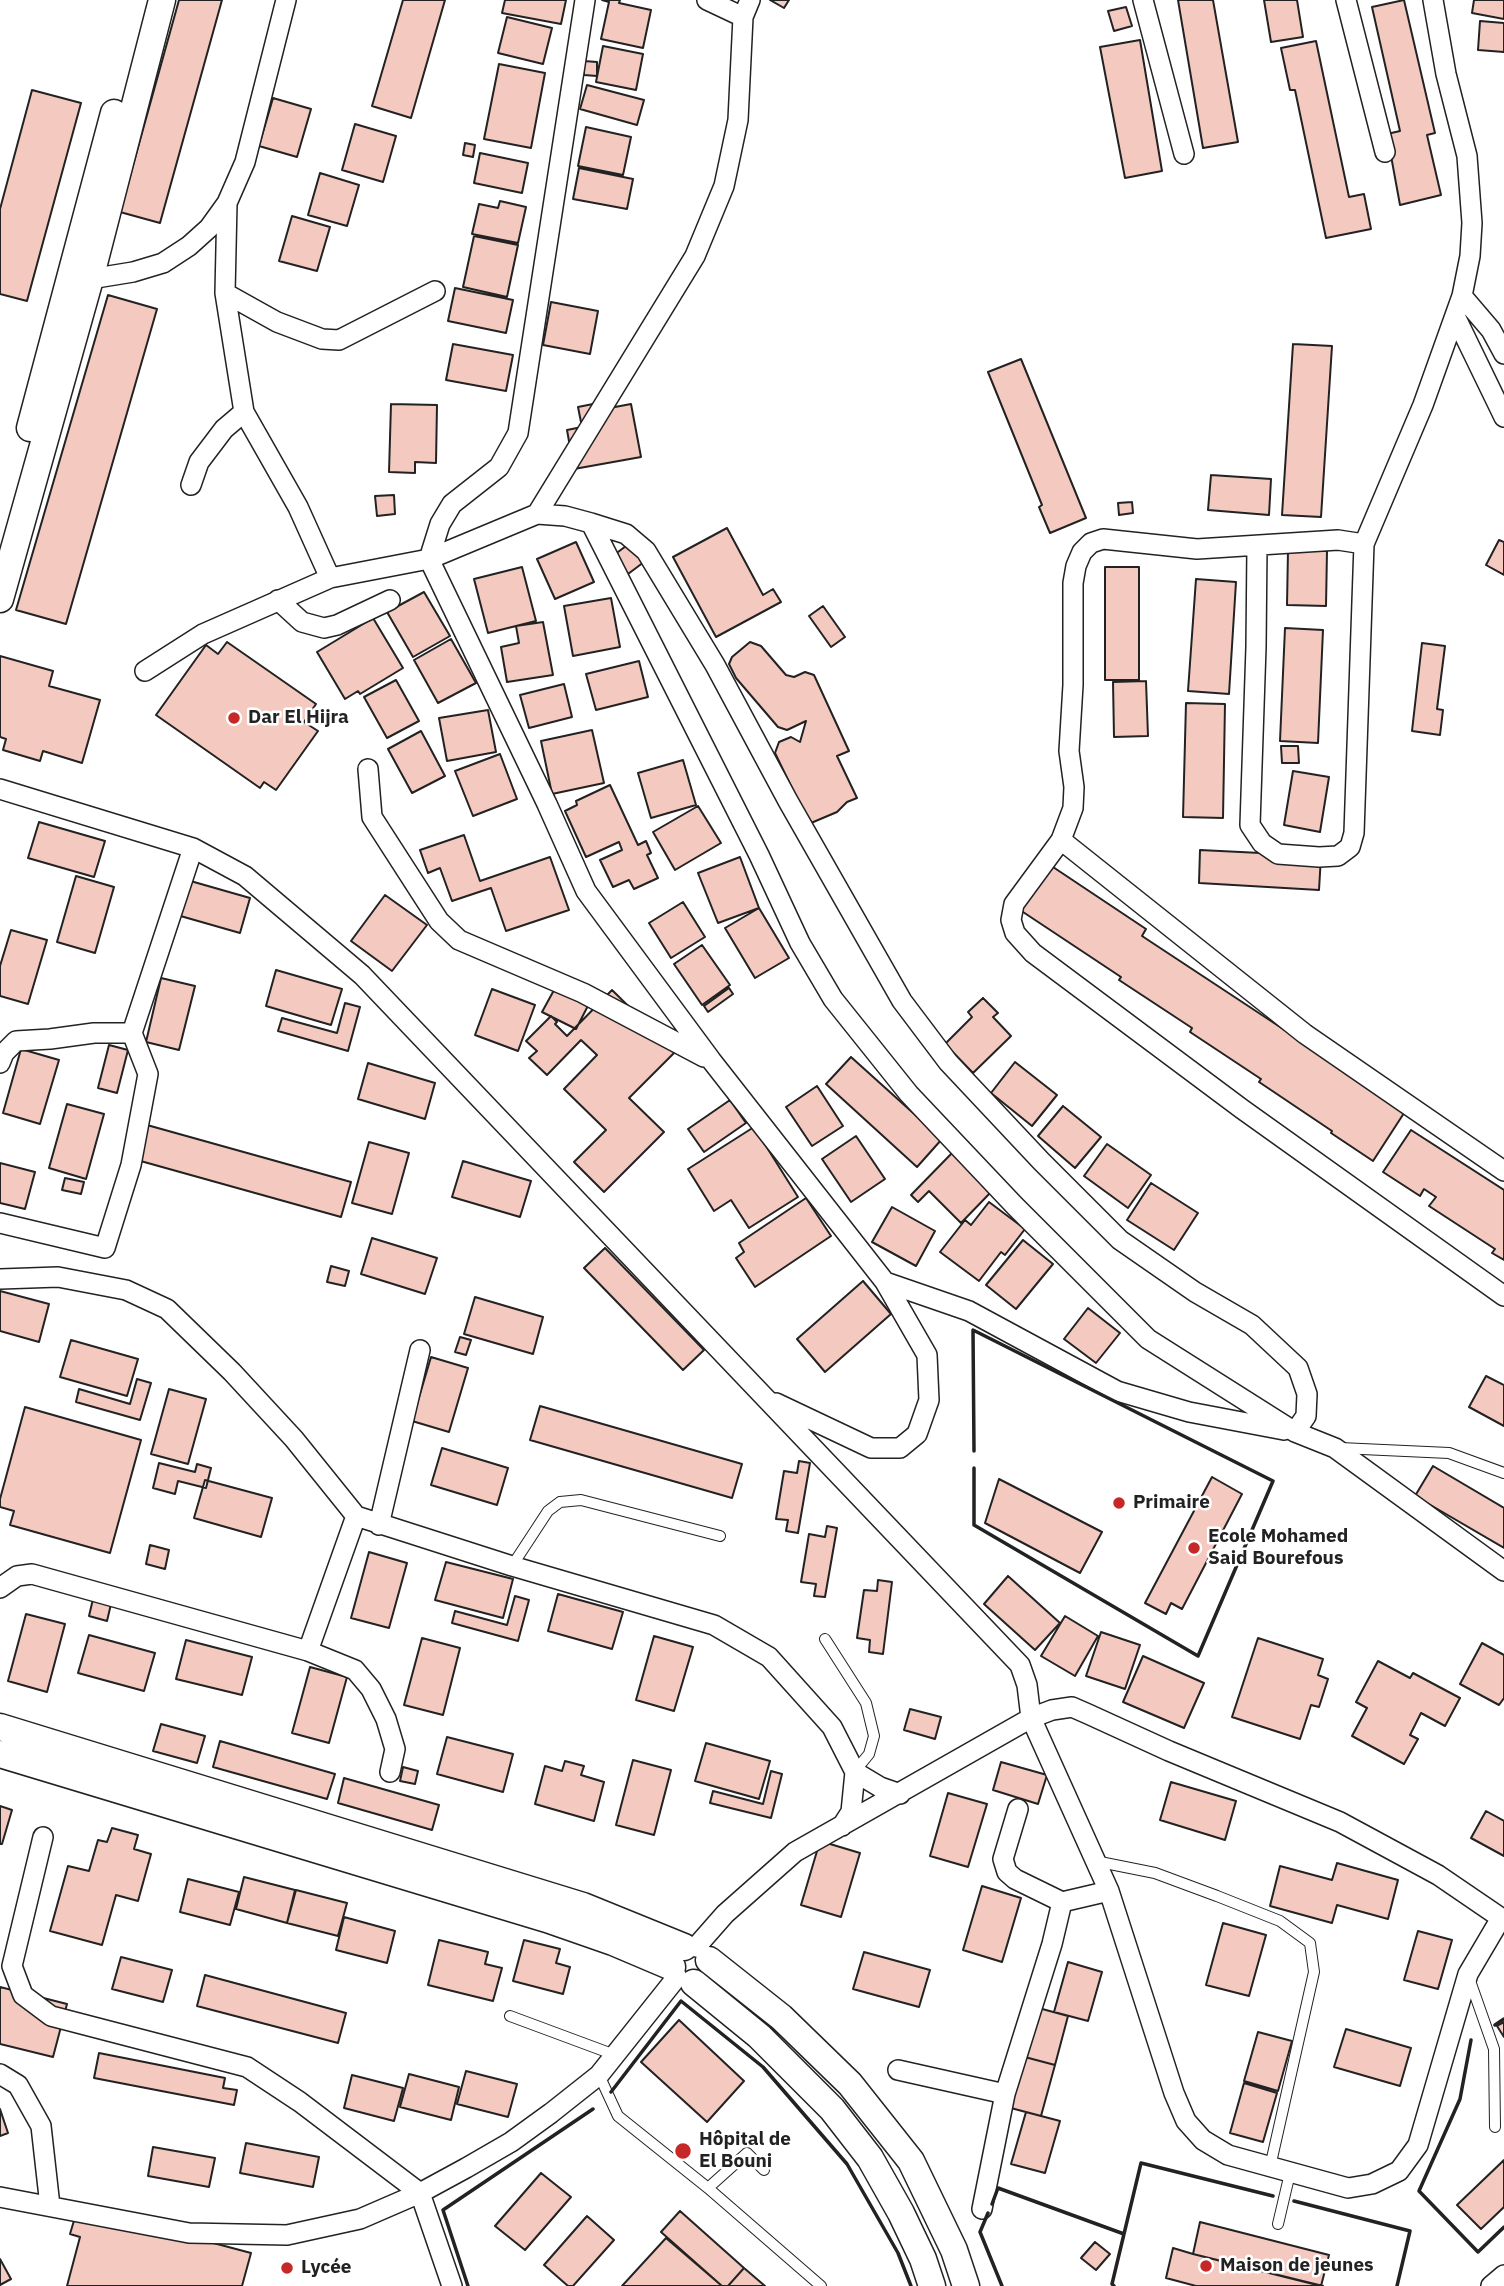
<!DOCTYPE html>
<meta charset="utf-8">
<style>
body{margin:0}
canvas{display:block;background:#fff}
</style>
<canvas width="1504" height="2286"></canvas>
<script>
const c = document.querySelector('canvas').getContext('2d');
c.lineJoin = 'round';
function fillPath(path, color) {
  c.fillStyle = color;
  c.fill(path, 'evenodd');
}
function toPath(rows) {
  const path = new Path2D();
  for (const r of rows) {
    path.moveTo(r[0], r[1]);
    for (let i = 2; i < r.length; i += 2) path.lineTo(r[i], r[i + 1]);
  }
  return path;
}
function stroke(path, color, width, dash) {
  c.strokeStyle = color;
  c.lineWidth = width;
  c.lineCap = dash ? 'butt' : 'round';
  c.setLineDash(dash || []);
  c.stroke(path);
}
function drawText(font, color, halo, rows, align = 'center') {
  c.font = font + ' "IBM Plex Sans",sans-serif';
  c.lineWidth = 5;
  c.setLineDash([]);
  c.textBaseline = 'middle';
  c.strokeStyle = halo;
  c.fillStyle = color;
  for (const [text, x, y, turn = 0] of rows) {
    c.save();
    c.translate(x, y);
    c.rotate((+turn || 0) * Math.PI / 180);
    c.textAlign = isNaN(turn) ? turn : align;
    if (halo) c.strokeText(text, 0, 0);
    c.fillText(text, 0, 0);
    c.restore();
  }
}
const building = toPath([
 [179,0,222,0,160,223,120,212,179,0],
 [403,0,445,0,411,118,372,106,403,0],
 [505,0,566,0,561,24,502,13,505,0],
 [602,0,620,0,619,3,651,10,643,48,601,39,609,2,602,0],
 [770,0,789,0,784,8,770,0],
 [1178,0,1213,0,1238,142,1203,148,1178,0],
 [1264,0,1297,0,1303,37,1271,42,1264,0],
 [1404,0,1435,133,1427,135,1441,195,1400,205,1387,134,1400,131,1372,7,1404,0],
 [1474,0,1504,0,1504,19,1472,13,1474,0],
 [1126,7,1132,26,1114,31,1108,11,1126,7],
 [507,17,552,28,543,64,498,53,507,17],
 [1480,21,1504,23,1504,52,1478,50,1480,21],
 [1140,40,1162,171,1125,178,1100,47,1140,40],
 [1316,41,1349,197,1364,194,1371,229,1326,238,1295,90,1290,90,1281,48,1316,41],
 [603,46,643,54,636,90,596,82,603,46],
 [584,61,597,62,597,76,584,75,584,61],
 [499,64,545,73,531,148,484,139,499,64],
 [587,85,644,100,637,125,580,109,587,85],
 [32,90,81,103,27,301,0,294,0,209,32,90],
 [273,98,311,109,297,157,259,146,273,98],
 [355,124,396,136,383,182,342,170,355,124],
 [586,127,631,137,623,175,578,166,586,127],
 [465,143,475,145,473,157,463,155,465,143],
 [480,153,528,163,522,193,474,183,480,153],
 [579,168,633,179,627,209,573,199,579,168],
 [320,173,359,185,347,226,308,215,320,173],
 [500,201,526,207,518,243,472,234,479,204,498,208,500,201],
 [292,216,330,227,317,271,279,261,292,216],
 [474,236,518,245,507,297,463,287,474,236],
 [455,288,513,300,506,333,448,321,455,288],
 [108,295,157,309,66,624,16,610,108,295],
 [551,302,598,311,590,354,543,345,551,302],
 [453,344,513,355,506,391,446,380,453,344],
 [1293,344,1332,346,1321,517,1282,515,1293,344],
 [1021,359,1086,518,1050,533,1039,507,1042,505,988,372,1021,359],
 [613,400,615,407,631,404,641,457,574,469,567,430,582,427,578,407,613,400],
 [391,404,437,405,436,463,415,462,415,473,389,472,391,404],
 [1211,475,1271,479,1269,515,1208,510,1211,475],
 [394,495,395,514,377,516,375,496,394,495],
 [1132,502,1133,513,1119,515,1118,503,1132,502],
 [727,528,763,595,773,589,781,602,716,637,673,557,727,528],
 [1499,540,1504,542,1504,575,1486,565,1499,540],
 [576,542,594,582,555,599,537,559,576,542],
 [630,543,644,562,628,574,614,555,630,543],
 [1288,550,1327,551,1326,606,1287,605,1288,550],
 [522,567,536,621,488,633,474,579,522,567],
 [1105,567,1139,567,1139,680,1105,680,1105,567],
 [1196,579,1236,582,1229,694,1188,691,1196,579],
 [424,592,450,636,413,657,387,612,424,592],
 [611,598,620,647,573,656,564,606,611,598],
 [823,606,845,637,831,647,809,616,823,606],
 [373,618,403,668,360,694,358,691,345,699,317,652,373,618],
 [543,622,553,675,507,682,501,647,519,643,516,626,543,622],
 [1285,628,1323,630,1318,743,1280,741,1285,628],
 [451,639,476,683,438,703,414,660,451,639],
 [227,642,316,704,304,722,318,731,276,790,264,782,260,788,156,715,206,645,218,654,227,642],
 [750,642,761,646,786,675,794,677,805,672,814,675,849,751,837,756,857,798,847,802,837,812,811,823,805,815,775,753,779,742,791,737,800,742,806,721,787,730,778,727,736,678,729,664,732,657,750,642],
 [1422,643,1445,646,1437,709,1443,710,1440,735,1412,731,1422,643],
 [0,656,53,671,49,686,100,700,82,763,43,751,40,761,3,750,6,739,0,737,0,656],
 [639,661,648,697,596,710,586,674,639,661],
 [396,680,419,721,387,738,364,697,396,680],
 [1146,681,1148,736,1114,737,1113,682,1146,681],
 [564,684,572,717,529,728,520,695,564,684],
 [1186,703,1225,704,1223,818,1183,817,1186,703],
 [488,710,496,752,447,761,439,718,488,710],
 [592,730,604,783,552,794,541,741,592,730],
 [421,731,445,776,412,793,388,749,421,731],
 [1281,746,1298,746,1299,763,1282,763,1281,746],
 [500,754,517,799,473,816,455,771,500,754],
 [683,760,696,805,651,818,638,773,683,760],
 [1293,771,1329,777,1320,832,1284,825,1293,771],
 [610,785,638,845,646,841,651,853,647,855,658,878,634,889,629,880,613,887,600,860,622,850,619,842,586,857,565,811,577,805,576,801,610,785],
 [698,806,721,843,675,870,653,832,698,806],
 [39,822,105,841,94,877,28,858,39,822],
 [464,835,480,881,550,857,569,910,506,931,491,888,452,901,440,868,428,873,420,850,464,835],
 [1200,850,1321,856,1319,890,1199,883,1200,850],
 [740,857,759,908,718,923,698,873,740,857],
 [1047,863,1146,929,1142,936,1406,1110,1373,1161,1331,1133,1332,1131,1259,1082,1261,1079,1190,1032,1192,1028,1119,980,1121,977,1017,908,1047,863],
 [76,876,114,887,95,953,57,942,76,876],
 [187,880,250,898,240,933,177,915,187,880],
 [385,895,427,925,392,971,351,941,385,895],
 [683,902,705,937,671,958,649,923,683,902],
 [759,908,789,958,755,978,725,928,759,908],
 [11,930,47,940,28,1004,0,996,0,966,11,930],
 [702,945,730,985,702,1005,674,964,702,945],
 [276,970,342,989,331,1025,266,1006,276,970],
 [161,978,195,986,179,1050,146,1042,161,978],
 [559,981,592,998,576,1029,542,1012,559,981],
 [729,988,733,994,708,1012,704,1006,729,988],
 [492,989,535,1005,518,1051,475,1035,492,989],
 [612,990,675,1052,629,1098,664,1132,604,1192,574,1162,606,1130,564,1089,597,1055,581,1040,547,1075,529,1058,537,1051,526,1041,551,1016,557,1022,555,1024,567,1036,612,990],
 [983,998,998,1013,993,1017,1011,1036,973,1073,945,1044,972,1017,968,1012,983,998],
 [345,1003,360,1007,348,1051,278,1031,282,1018,337,1033,345,1003],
 [109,1045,128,1050,117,1093,98,1088,109,1045],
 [21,1049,59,1060,40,1124,3,1113,21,1049],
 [851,1057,942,1139,917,1167,826,1084,851,1057],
 [1015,1062,1057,1095,1032,1126,991,1093,1015,1062],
 [368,1063,435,1083,425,1119,358,1099,368,1063],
 [817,1086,843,1126,812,1146,786,1107,817,1086],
 [730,1100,746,1123,704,1152,688,1129,730,1100],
 [67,1104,104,1114,86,1179,49,1168,67,1104],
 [1063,1106,1101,1137,1075,1168,1038,1136,1063,1106],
 [147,1125,351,1182,341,1217,137,1160,147,1125],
 [754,1127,798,1197,749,1228,731,1200,714,1211,688,1169,754,1127],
 [1411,1130,1504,1190,1504,1260,1492,1253,1495,1249,1429,1206,1436,1197,1424,1189,1420,1196,1383,1172,1411,1130],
 [856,1136,885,1179,851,1202,822,1159,856,1136],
 [369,1142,409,1153,392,1214,352,1203,369,1142],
 [1107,1144,1151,1175,1128,1208,1084,1176,1107,1144],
 [952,1153,991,1192,961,1223,929,1191,918,1202,911,1195,952,1153],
 [463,1161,531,1181,520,1217,452,1197,463,1161],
 [0,1163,35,1172,25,1209,0,1203,0,1163],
 [65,1178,84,1182,81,1194,62,1190,65,1178],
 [1151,1183,1198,1213,1174,1250,1127,1220,1151,1183],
 [806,1198,831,1236,755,1287,736,1258,744,1252,739,1243,806,1198],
 [989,1202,1025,1229,1005,1255,1001,1252,979,1281,940,1252,965,1220,971,1225,989,1202],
 [892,1207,935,1231,916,1266,872,1242,892,1207],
 [372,1238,437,1258,425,1294,361,1274,372,1238],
 [1023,1240,1053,1264,1016,1309,986,1285,1023,1240],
 [605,1248,704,1350,683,1370,584,1268,605,1248],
 [331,1266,349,1271,345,1286,327,1282,331,1266],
 [863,1281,891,1314,825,1372,797,1339,863,1281],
 [0,1291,49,1304,39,1342,0,1331,0,1291],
 [475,1297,543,1317,533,1354,464,1334,475,1297],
 [1088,1308,1120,1333,1096,1363,1064,1339,1088,1308],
 [460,1337,471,1340,466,1355,455,1352,460,1337],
 [71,1340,138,1359,127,1396,60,1377,71,1340],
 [431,1357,468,1368,449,1432,412,1421,431,1357],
 [1486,1376,1504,1385,1504,1426,1469,1407,1486,1376],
 [137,1379,151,1383,140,1420,76,1402,79,1389,130,1404,137,1379],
 [169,1389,206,1399,188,1464,151,1454,169,1389],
 [540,1406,742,1464,732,1498,530,1440,540,1406],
 [25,1407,141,1440,110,1553,10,1525,14,1511,0,1507,0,1499,25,1407],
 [442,1448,508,1468,497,1505,431,1485,442,1448],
 [799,1461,810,1463,798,1533,786,1531,788,1520,776,1519,784,1471,797,1473,799,1461],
 [159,1463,195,1472,197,1464,211,1468,206,1488,178,1481,175,1494,153,1488,159,1463],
 [1433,1466,1504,1508,1504,1548,1415,1496,1433,1466],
 [1212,1477,1242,1494,1182,1609,1171,1603,1166,1614,1145,1603,1212,1477],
 [999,1479,1102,1532,1080,1573,985,1523,999,1479],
 [205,1480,272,1498,261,1537,194,1518,205,1480],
 [827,1526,837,1528,825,1597,814,1596,816,1584,801,1582,809,1534,825,1537,827,1526],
 [150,1545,169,1550,165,1569,146,1564,150,1545],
 [369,1552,407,1563,389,1628,351,1618,369,1552],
 [446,1562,513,1579,503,1618,435,1600,446,1562],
 [1008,1576,1060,1623,1035,1650,984,1604,1008,1576],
 [878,1580,892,1582,883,1654,869,1652,870,1640,857,1638,864,1590,877,1591,878,1580],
 [558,1594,623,1612,612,1649,548,1631,558,1594],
 [515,1596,529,1600,518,1641,452,1623,455,1611,507,1625,515,1596],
 [93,1599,111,1604,107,1621,89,1616,93,1599],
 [26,1614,65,1624,47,1692,8,1681,26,1614],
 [1065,1616,1098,1636,1075,1676,1041,1656,1065,1616],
 [1101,1632,1140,1645,1125,1689,1086,1676,1101,1632],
 [89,1635,155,1653,144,1691,78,1673,89,1635],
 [654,1636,693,1647,674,1711,636,1700,654,1636],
 [422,1638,460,1648,443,1715,404,1705,422,1638],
 [1258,1638,1323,1659,1318,1675,1328,1679,1319,1707,1311,1705,1300,1739,1232,1717,1258,1638],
 [186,1640,252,1657,242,1695,176,1679,186,1640],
 [1482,1643,1504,1655,1504,1698,1499,1705,1460,1684,1482,1643],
 [1143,1656,1204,1683,1184,1728,1123,1702,1143,1656],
 [1378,1661,1410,1678,1413,1673,1460,1698,1445,1726,1421,1713,1410,1735,1418,1739,1404,1764,1352,1736,1367,1708,1356,1702,1378,1661],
 [310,1667,347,1677,329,1743,292,1733,310,1667],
 [910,1709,941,1717,935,1739,904,1730,910,1709],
 [161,1724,205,1736,197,1763,153,1751,161,1724],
 [447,1737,513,1754,503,1792,437,1774,447,1737],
 [220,1741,335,1774,327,1799,213,1767,220,1741],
 [706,1743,770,1761,759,1799,695,1781,706,1743],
 [633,1760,671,1770,654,1835,616,1825,633,1760],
 [565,1761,584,1766,581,1775,604,1782,594,1821,535,1804,545,1766,562,1771,565,1761],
 [1001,1762,1047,1775,1038,1804,993,1790,1001,1762],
 [403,1767,418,1771,415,1784,400,1781,403,1767],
 [771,1771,782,1774,771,1818,710,1803,713,1791,763,1804,771,1771],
 [344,1778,439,1805,432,1830,338,1803,344,1778],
 [1171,1782,1236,1801,1225,1840,1160,1820,1171,1782],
 [948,1793,987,1804,968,1867,930,1856,948,1793],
 [0,1806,12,1810,2,1844,0,1844,0,1806],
 [1486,1811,1504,1821,1504,1856,1471,1838,1486,1811],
 [112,1828,138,1835,134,1849,151,1854,138,1901,116,1895,102,1945,50,1931,68,1866,89,1871,98,1840,107,1842,112,1828],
 [820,1841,860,1853,841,1917,801,1905,820,1841],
 [1337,1863,1398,1880,1388,1919,1337,1905,1332,1923,1270,1906,1280,1866,1332,1880,1337,1863],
 [244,1877,295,1890,287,1923,236,1909,244,1877],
 [188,1879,239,1892,230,1925,180,1912,188,1879],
 [982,1886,1021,1898,1002,1962,963,1950,982,1886],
 [296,1890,347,1903,338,1936,287,1923,296,1890],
 [344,1917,395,1931,387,1963,336,1950,344,1917],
 [1223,1923,1266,1935,1249,1996,1206,1985,1223,1923],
 [1418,1931,1452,1940,1438,1989,1404,1980,1418,1931],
 [439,1940,488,1952,485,1964,502,1968,493,2001,428,1985,439,1940],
 [524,1940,560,1949,556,1963,570,1967,563,1994,513,1981,524,1940],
 [864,1952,930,1970,919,2007,853,1989,864,1952],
 [121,1957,172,1970,163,2002,112,1989,121,1957],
 [1068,1962,1102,1972,1088,2021,1054,2012,1068,1962],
 [205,1975,346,2013,338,2043,197,2006,205,1975],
 [0,1987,67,2004,53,2057,0,2044,0,1987],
 [1035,2007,1068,2016,1055,2065,1021,2056,1035,2007],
 [679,2020,744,2081,707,2122,641,2062,679,2020],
 [1504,2022,1504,2037,1497,2026,1504,2022],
 [1346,2029,1411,2048,1400,2086,1334,2067,1346,2029],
 [1258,2032,1292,2041,1278,2091,1244,2081,1258,2032],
 [99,2053,225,2078,223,2088,237,2090,234,2105,94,2078,99,2053],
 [1021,2056,1055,2065,1041,2116,1007,2107,1021,2056],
 [466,2071,517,2084,508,2117,457,2104,466,2071],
 [409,2074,459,2087,451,2120,400,2107,409,2074],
 [352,2075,403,2088,394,2121,344,2108,352,2075],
 [1244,2083,1277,2093,1263,2142,1230,2133,1244,2083],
 [0,2109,8,2133,0,2136,0,2109],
 [1026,2112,1060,2121,1045,2173,1011,2164,1026,2112],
 [246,2143,319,2157,313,2187,240,2173,246,2143],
 [153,2147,215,2158,209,2187,148,2176,153,2147],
 [1504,2160,1504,2207,1481,2229,1457,2205,1504,2160],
 [541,2173,571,2197,525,2250,495,2226,541,2173],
 [78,2207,251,2253,242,2286,67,2286,80,2237,70,2234,78,2207],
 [680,2211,744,2268,728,2286,722,2286,661,2232,680,2211],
 [587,2216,614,2240,573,2286,568,2286,544,2265,587,2216],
 [1200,2222,1329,2255,1321,2286,1193,2254,1200,2222],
 [666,2238,722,2286,622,2286,666,2238],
 [1095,2242,1110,2254,1096,2270,1081,2258,1095,2242],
 [1173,2248,1193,2254,1323,2286,1196,2286,1166,2278,1173,2248],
 [0,2259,11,2279,0,2285,0,2259],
 [744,2268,765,2286,728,2286,744,2268]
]);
fillPath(building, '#f3c9c0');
stroke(building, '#222', 2);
const lane = toPath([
 [1340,1448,1449,1453,1504,1473],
 [512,1566,548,1511,560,1502,581,1500,720,1536],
 [825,1639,866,1703,874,1736,869,1754,855,1771],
 [1095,1861,1155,1873,1217,1896,1280,1921,1310,1943,1314,1972,1270,2167],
 [1469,1978,1494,2049,1495,2127],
 [510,2016,615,2055],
 [599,2075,618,2116,708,2188,821,2286],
 [708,2188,747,2153,764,2170],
 [1278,2224,1290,2173]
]);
const street = toPath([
 [585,0,518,433,499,467,452,504,440,524,429,559,547,804,586,891,711,1060,885,1282,969,1311,1117,1391,1189,1412,1284,1430],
 [707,0,743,17],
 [1143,0,1184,154],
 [1346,0,1385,152],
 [1433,0,1446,74,1467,156,1472,223,1470,256,1462,296,1491,330,1504,354],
 [227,203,225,293,244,412,298,507,330,578,429,559,537,514,565,516,591,523],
 [90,279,133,272,163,263,189,246,209,228,227,203,245,162,286,0],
 [225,293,277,322,322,339,339,340,435,291],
 [1455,316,1504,417],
 [191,485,199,462,224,429,244,412],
 [537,514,695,256,724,186,738,120,743,17,750,0],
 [1364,544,1338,540,1197,549,1103,539,1091,543,1082,552,1076,566,1073,583,1073,685,1069,751,1074,787,1073,808,1061,840,1014,904,1011,920,1015,933,1033,953,1242,1109,1504,1296],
 [1257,546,1256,647,1250,825,1262,843,1278,854,1319,857,1338,856,1350,847,1354,833,1364,544,1423,405,1462,296],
 [278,600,302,622,324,628,337,625,390,600],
 [145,671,203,634,330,578],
 [368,769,372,817,439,921,459,940,583,993,704,1057],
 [0,789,193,848,245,876,362,975,1020,1665,1027,1685,1031,1718,795,1852,725,1914,696,1947],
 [1061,840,1305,1034,1504,1171],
 [0,1063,4,1053,16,1041,50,1039,94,1033,132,1033],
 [0,1223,105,1248,131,1165,148,1074,132,1033,193,848],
 [0,1279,58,1277,126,1290,167,1309,232,1372,294,1439,356,1516,512,1566,714,1625,769,1657,832,1727,855,1772,851,1812,842,1826],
 [776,1403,871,1448,900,1448,917,1434,929,1400,927,1355,885,1282],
 [1295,1432,1306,1416,1307,1394,1298,1368,1252,1325,1195,1292,1120,1240,1041,1161,948,1062,902,1001,788,801,715,665,646,551,626,534,591,523,759,855,800,943,833,999,909,1094,1015,1206,1148,1339,1295,1432,1335,1448,1504,1571],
 [379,1525,420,1350],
 [0,1588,17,1576,32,1574,308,1651,356,1516],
 [308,1651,355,1670,371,1689,386,1719,395,1749,390,1772],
 [855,1772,880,1787,900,1794],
 [1018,1809,1003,1859,1007,1872,1015,1879,1062,1902],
 [43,1837,12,1966,23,1995,51,2016,247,2067,300,2102,420,2193,452,2286],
 [1501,1918,1468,1974,1418,2145,1399,2171,1372,2184,1348,2188,1228,2155,1203,2140,1186,2121,1174,2093,1109,1891,1031,1718,1052,1710,1072,1707,1088,1714,1169,1751,1340,1822,1438,1875,1501,1918,1504,1921],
 [898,2070,1005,2094],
 [0,2074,18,2085,41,2126,50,2206],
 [0,2197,189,2233,287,2235,360,2219,420,2193,466,2168,511,2142,551,2113,599,2075,677,1977],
 [982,2209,1005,2094,1052,1944,1062,1902,1109,1891],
 [1491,2286,1504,2275]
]);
const secondary = toPath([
 [30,428,114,113],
 [0,599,90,279,162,0],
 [0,1727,583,1906,684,1947],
 [0,1754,547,1919,613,1942,672,1967],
 [709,1960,781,2017,850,2084,911,2161,954,2250,966,2286],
 [694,1983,759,2036,832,2109,870,2158,901,2213,923,2259,932,2286]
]);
stroke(lane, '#222', 12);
stroke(street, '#222', 22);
stroke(secondary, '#222', 29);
stroke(lane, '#fff', 10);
stroke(street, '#fff', 19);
stroke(secondary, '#fff', 26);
stroke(toPath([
 [974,1468,974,1525,1198,1656,1273,1481,973,1330,974,1451],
 [1495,2025,1504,2019],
 [1471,2040,1460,2099,1419,2191,1478,2252,1504,2227],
 [611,2092,681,2001,763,2067,847,2164,898,2253,911,2286],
 [1294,2201,1410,2231,1397,2286],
 [992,2204,998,2188,1124,2234],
 [988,2213,980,2232,1002,2286],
 [468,2286,443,2210,593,2109],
 [1114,2286,1112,2284,1141,2163,1273,2196]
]), '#222', 3.5);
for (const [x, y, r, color] of [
 [234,718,7,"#c62828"],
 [1119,1503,7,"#c62828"],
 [1194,1548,7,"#c62828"],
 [683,2151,9,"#c62828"],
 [1206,2266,7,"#c62828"],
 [287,2268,7,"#c62828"]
]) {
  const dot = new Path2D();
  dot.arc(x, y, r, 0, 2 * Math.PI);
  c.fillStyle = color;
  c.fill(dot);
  stroke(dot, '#fff', 2.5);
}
drawText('bold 19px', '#222', '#fff', [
 ["Dar El Hijra",248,718],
 ["Primaire",1133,1503],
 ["Ecole Mohamed",1208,1537],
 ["Said Bourefous",1208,1559],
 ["Hôpital de",699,2140],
 ["El Bouni",699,2162],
 ["Maison de jeunes",1220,2266],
 ["Lycée",301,2268]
], 'left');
</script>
